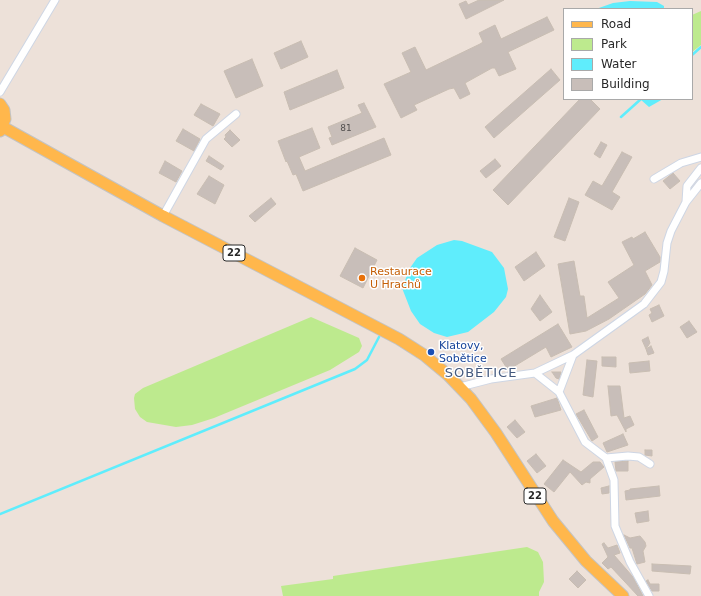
<!DOCTYPE html>
<meta charset="utf-8">
<style>
body{margin:0}
#map{position:relative;width:701px;height:596px;overflow:hidden;background:#ede1d9;font-family:"DejaVu Sans",sans-serif}
canvas{display:block}
.legend{position:absolute;left:563px;top:8px;width:130px;height:92px;box-sizing:border-box;background:#fff;border:1px solid #a9a9a9;margin:0;padding:5px 7px;list-style:none;font-size:12px;color:#292929}
.legend li{display:flex;align-items:center;gap:8px;height:20px}
.legend b{width:20px;border:1px solid #a9a9a9}
</style>
<div id="map">
<canvas width="701" height="596"></canvas>
<ul class="legend">
<li><b style="height:5px;background:#ffb74c"></b>Road</li>
<li><b style="height:11px;background:#bdea8e"></b>Park</li>
<li><b style="height:11px;background:#5fedfc"></b>Water</li>
<li><b style="height:11px;background:#c8beb9"></b>Building</li>
</ul>
</div>
<script>
const c = document.querySelector('canvas').getContext('2d');
c.lineJoin = 'round';
function fillPath(path, color) {
  c.fillStyle = color;
  c.fill(path, 'evenodd');
}
function toPath(rows) {
  const path = new Path2D();
  for (const r of rows) {
    path.moveTo(r[0], r[1]);
    for (let i = 2; i < r.length; i += 2) path.lineTo(r[i], r[i + 1]);
  }
  return path;
}
function stroke(path, color, width, dash) {
  c.strokeStyle = color;
  c.lineWidth = width;
  c.lineCap = dash ? 'butt' : 'round';
  c.setLineDash(dash || []);
  c.stroke(path);
}
function drawText(font, color, halo, rows, align = 'center') {
  c.font = font + ' "DejaVu Sans",sans-serif';
  c.lineWidth = 3;
  c.setLineDash([]);
  c.textBaseline = 'middle';
  c.strokeStyle = halo;
  c.fillStyle = color;
  for (const [text, x, y, turn = 0] of rows) {
    c.save();
    c.translate(x, y);
    c.rotate((+turn || 0) * Math.PI / 180);
    c.textAlign = isNaN(turn) ? turn : align;
    if (halo) c.strokeText(text, 0, 0);
    c.fillText(text, 0, 0);
    c.restore();
  }
}
fillPath(toPath([
 [701,11,701,45,692,52,692,15],
 [311,317,359,338,362,346,359,352,330,370,214,418,192,425,176,427,147,422,140,417,135,409,134,398,135,394,143,388],
 [527,547,538,552,543,562,544,582,539,592,539,596,283,596,281,586,333,579,333,576,386,568]
]), '#bdea8e');
fillPath(toPath([
 [630,1,657,2,664,6,664,9,596,9,613,3],
 [640,99,663,99,649,107],
 [454,240,462,241,492,252,504,268,508,289,506,297,494,312,468,332,447,337,434,333,420,324,411,311,402,288,410,268,417,258,437,245]
]), '#5fedfc');
stroke(toPath([
 [692,55,701,47],
 [621,117,641,99],
 [0,514,355,369,367,360,379,337]
]), '#5fedfc', 2.5);
const building = toPath([
 [479,0,504,0,466,19,459,4,466,1,468,5,479,0],
 [547,17,554,30,508,52,516,69,499,76,495,68,492,68,465,83,470,94,460,99,454,88,449,89,414,105,417,110,401,118,384,84,411,72,402,53,415,47,426,70,480,44,483,42,479,33,495,25,501,39,547,17],
 [301,41,308,57,281,69,274,53,301,41],
 [252,59,263,86,236,98,224,71,252,59],
 [551,69,560,80,494,138,485,127,551,69],
 [337,70,344,88,290,110,284,92,337,70],
 [580,99,590,99,600,109,508,205,493,190,580,99],
 [364,103,376,127,332,145,329,138,332,137,328,127,362,113,358,105,364,103],
 [201,104,220,114,213,126,194,115,201,104],
 [312,128,320,148,299,157,305,171,384,138,391,155,303,191,296,174,293,175,287,161,286,162,278,141,312,128],
 [183,129,200,139,194,151,176,141,183,129],
 [230,130,240,140,232,147,224,139,226,137,225,135,230,130],
 [601,142,607,145,600,158,594,154,601,142],
 [622,152,632,157,612,192,620,197,612,210,585,195,593,181,602,186,622,152],
 [209,156,224,166,221,170,206,161,209,156],
 [495,159,501,166,486,178,480,171,495,159],
 [165,161,182,171,176,182,159,173,165,161],
 [673,173,680,181,670,189,663,181,673,173],
 [209,176,224,185,215,204,197,194,209,176],
 [271,198,276,204,255,222,249,216,271,198],
 [569,198,579,202,565,241,554,237,569,198],
 [645,232,660,257,660,262,645,271,652,285,645,294,609,319,586,331,570,334,558,264,574,261,580,296,584,296,587,318,619,298,608,282,634,265,622,242,632,237,633,239,645,232],
 [355,248,377,260,363,288,340,276,355,248],
 [536,252,545,266,524,281,515,267,536,252],
 [540,295,552,312,540,321,531,309,540,295],
 [659,305,664,316,652,322,649,315,652,313,650,309,659,305],
 [689,321,697,332,687,338,680,327,689,321],
 [558,324,572,347,551,357,546,347,508,370,501,359,558,324],
 [648,337,650,343,646,349,642,340,648,337],
 [651,346,654,353,648,355,646,349,651,346],
 [602,357,616,357,616,367,602,366,602,357],
 [587,360,597,361,593,397,583,395,587,360],
 [649,361,650,371,630,373,629,363,649,361],
 [552,372,561,372,559,379,556,378,552,372],
 [608,386,620,386,624,418,630,416,634,425,626,429,626,432,617,415,611,416,608,386],
 [557,398,561,410,535,417,531,406,557,398],
 [584,410,598,437,592,441,576,414,584,410],
 [515,420,525,432,517,438,507,427,515,420],
 [623,434,628,445,607,452,603,443,623,434],
 [645,450,652,450,652,456,645,455,645,450],
 [536,454,546,466,537,473,527,461,536,454],
 [563,460,581,472,593,462,600,462,604,467,590,479,590,483,586,482,582,485,570,472,554,492,544,484,563,460],
 [628,461,628,471,616,471,615,462,628,461],
 [609,486,609,493,602,494,601,488,609,486],
 [659,486,660,496,626,500,625,491,630,490,630,489,659,486],
 [648,511,649,521,637,523,635,513,648,511],
 [624,535,630,538,640,536,645,542,646,546,643,551,645,562,637,564,632,548,630,548,624,535],
 [604,543,608,548,617,545,620,553,614,555,633,577,643,596,638,596,611,567,608,569,602,563,608,557,602,544,604,543],
 [652,564,691,566,690,574,652,571,652,564],
 [577,571,586,580,578,588,569,579,577,571],
 [648,580,650,584,659,584,659,591,652,591,646,581,648,580]
]);
fillPath(building, '#c8beb9');
stroke(building, '#c8bdb2', 1);
const street = toPath([
 [0,92,55,0],
 [654,179,681,163,701,157],
 [686,202,687,186,701,168],
 [163,216,206,139,236,114],
 [535,373,559,392,585,442,606,458,614,480,615,526,630,562,649,596],
 [460,387,491,379,535,373,573,355,644,304,661,282,664,271,667,243,671,231,686,202,701,183],
 [559,392,573,355],
 [606,458,628,456,639,457,650,464]
]);
const primary = toPath([
 [0,104,4,110,5,119,0,131],
 [3,127,163,216,399,339,424,355,448,375,471,399,496,433,553,521,586,561,623,596]
]);
stroke(street, '#ced6e4', 9);
stroke(primary, '#c3c3c3', 13);
stroke(street, '#fff', 7);
stroke(primary, '#ffb74c', 11);
for (const [x, y, r, color] of [
 [362,278,4,"#e8710a"],
 [431,352,4,"#1a4fb4"]
]) {
  const dot = new Path2D();
  dot.arc(x, y, r, 0, 2 * Math.PI);
  c.fillStyle = color;
  c.fill(dot);
  stroke(dot, '#fff', 1.5);
}
drawText('9px', '#514e4d', null, [
 ["81",346,129]
]);
for (const [x, y, w] of [
 [234,253,22],
 [535,496,22]
]) {
  const box = new Path2D();
  box.roundRect(x - w / 2, y - 8, w, 16, 3);
  c.fillStyle = '#fff';
  c.fill(box);
  stroke(box, '#292929', 1);
}
drawText('bold 10px', '#292929', null, [
 ["22",234,253],
 ["22",535,496]
]);
drawText('11px', '#c56008', '#fff', [
 ["Restaurace",370,272],
 ["U Hrachů",370,285]
], 'left');
drawText('11px', '#164399', '#fff', [
 ["Klatovy,",439,346],
 ["Sobětice",439,359]
], 'left');
c.letterSpacing = '1px';
drawText('13px', '#44597e', '#fff', [
 ["SOBĚTICE",481,374]
]);
c.letterSpacing = '0px';
</script>
